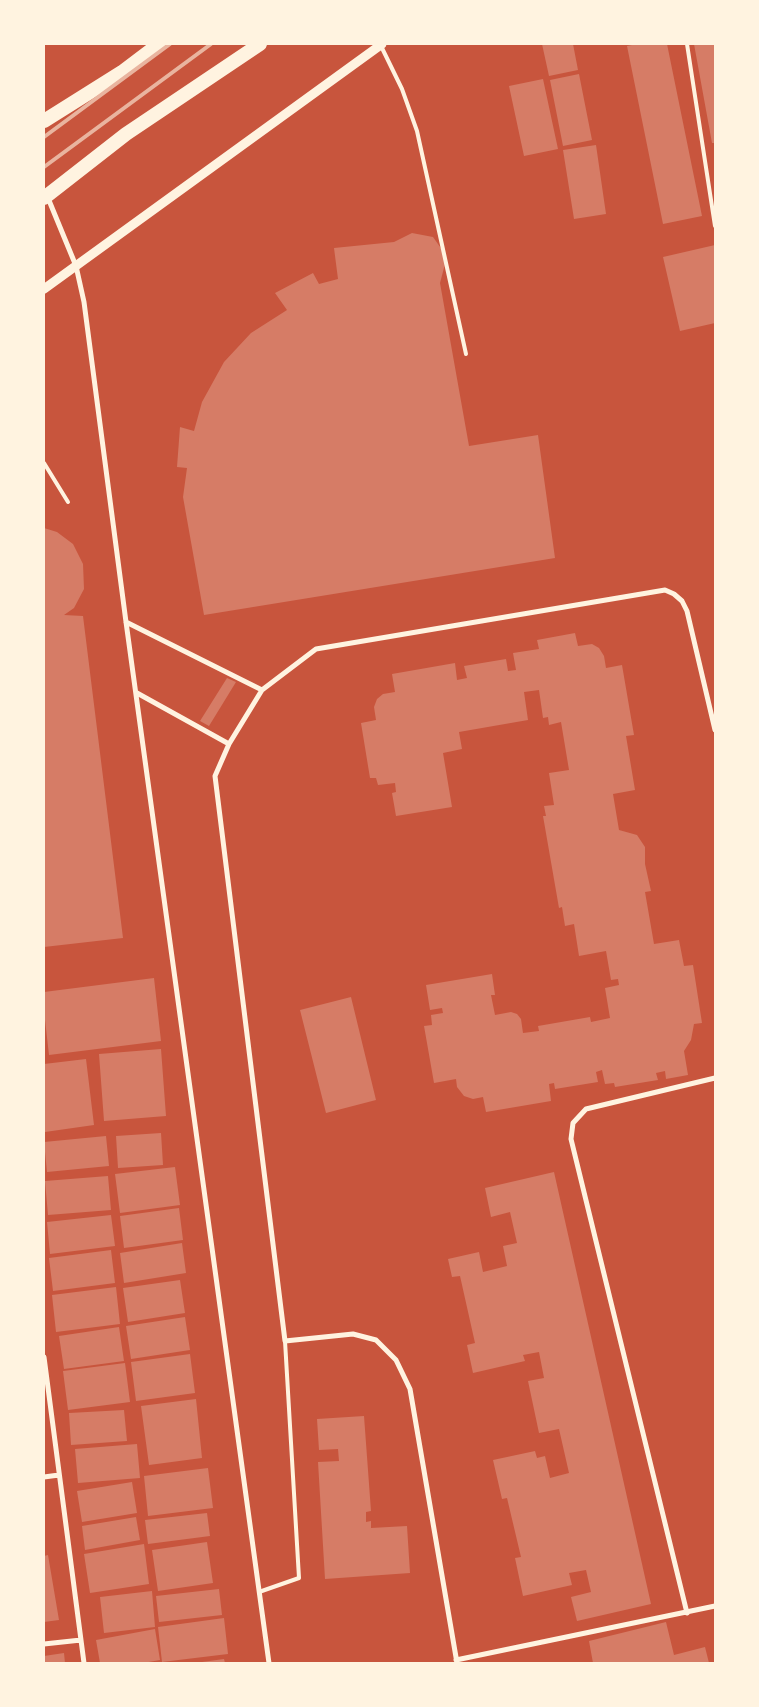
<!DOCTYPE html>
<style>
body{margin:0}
#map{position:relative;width:759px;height:1707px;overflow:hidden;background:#c8553d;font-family:"Work Sans",sans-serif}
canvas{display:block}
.frame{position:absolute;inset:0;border:45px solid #fff3e0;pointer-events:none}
</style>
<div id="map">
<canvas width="759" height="1707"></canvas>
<div class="frame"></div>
</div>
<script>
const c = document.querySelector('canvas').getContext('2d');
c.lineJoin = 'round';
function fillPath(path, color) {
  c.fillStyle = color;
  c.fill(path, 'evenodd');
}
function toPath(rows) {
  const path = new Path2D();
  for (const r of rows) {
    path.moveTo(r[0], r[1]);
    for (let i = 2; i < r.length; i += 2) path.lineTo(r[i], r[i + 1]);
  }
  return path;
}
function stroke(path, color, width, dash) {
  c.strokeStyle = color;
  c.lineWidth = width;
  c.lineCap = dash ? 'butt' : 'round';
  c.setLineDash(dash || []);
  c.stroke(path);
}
fillPath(toPath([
 [542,44,573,44,578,70,549,76],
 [637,44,667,44,702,216,663,224,627,46],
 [694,44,715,44,715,143,712,143],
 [579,74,592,140,563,146,550,80],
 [543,79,558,149,524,156,509,86],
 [596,145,606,214,574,219,563,150],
 [412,233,433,237,443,251,445,264,440,283,469,446,538,435,555,558,204,615,183,497,187,468,177,467,180,427,194,431,202,402,224,362,251,333,287,310,275,293,313,273,319,284,338,279,334,248,394,242],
 [715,245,715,323,680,331,663,257],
 [44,528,57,532,73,544,83,564,84,589,74,608,64,615,83,616,123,938,44,947],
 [575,633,578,646,592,644,599,648,604,656,606,668,622,665,634,735,626,736,635,790,613,794,619,830,637,835,645,847,645,864,651,891,645,892,654,944,679,940,684,966,693,965,702,1023,694,1024,691,1040,684,1051,688,1075,666,1079,665,1071,656,1073,658,1080,615,1087,614,1083,605,1084,602,1070,596,1072,598,1082,555,1089,554,1083,549,1084,551,1101,486,1112,483,1097,473,1099,464,1096,457,1087,456,1079,434,1083,424,1026,432,1025,431,1015,443,1013,442,1008,430,1010,426,985,492,974,495,995,491,995,495,1015,511,1012,517,1014,521,1019,523,1033,539,1031,538,1026,590,1017,591,1022,610,1018,605,988,619,985,618,979,611,980,606,951,579,956,574,924,565,926,562,907,559,908,543,816,546,816,544,806,554,805,549,773,569,770,561,722,549,725,548,717,543,718,539,690,524,692,528,720,459,732,462,749,443,753,452,807,396,816,392,793,396,792,395,783,378,785,376,778,370,778,361,723,376,720,374,707,377,699,383,694,395,692,392,674,455,663,457,680,467,678,464,666,506,659,508,671,516,670,513,653,539,649,537,640],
 [227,678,236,682,209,726,200,721],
 [154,978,161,1041,49,1055,44,1011,44,992],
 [351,997,376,1100,326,1113,300,1010],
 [161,1049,166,1116,104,1121,99,1054],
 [86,1059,94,1125,45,1132,44,1064],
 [161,1133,163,1165,118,1168,116,1136],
 [106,1136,109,1166,47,1172,44,1142],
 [175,1167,180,1205,120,1213,115,1174],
 [554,1172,651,1604,577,1621,571,1597,591,1592,586,1570,569,1573,572,1585,523,1596,515,1558,521,1557,507,1498,502,1499,493,1460,535,1451,537,1458,545,1456,550,1478,569,1473,559,1429,539,1433,528,1381,544,1378,539,1352,523,1355,525,1361,473,1373,467,1345,475,1343,460,1276,452,1277,448,1259,479,1252,483,1272,507,1266,503,1246,517,1243,510,1212,491,1217,485,1188],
 [108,1176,111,1210,48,1215,45,1181],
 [179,1208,183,1240,124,1248,120,1216],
 [111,1215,115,1246,50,1254,47,1222],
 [182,1243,186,1273,124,1283,120,1253],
 [111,1250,115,1283,53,1291,49,1258],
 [180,1280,185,1313,128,1322,123,1288],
 [116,1287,120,1324,56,1332,52,1295],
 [185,1317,190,1350,131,1359,126,1326],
 [119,1327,124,1361,64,1369,59,1336],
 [190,1354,195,1393,136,1401,131,1362],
 [125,1363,130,1402,68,1410,63,1371],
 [196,1399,202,1458,149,1465,141,1406],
 [124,1410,127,1441,71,1445,69,1413],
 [364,1416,371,1511,366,1512,366,1522,371,1521,371,1528,407,1526,410,1573,325,1579,318,1462,339,1461,338,1449,319,1450,317,1419],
 [137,1444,140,1478,78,1483,75,1449],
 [208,1468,213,1508,148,1516,144,1476],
 [132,1482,137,1513,82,1522,77,1491],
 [207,1513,210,1536,148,1544,145,1520],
 [136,1517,140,1540,85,1550,82,1526],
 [207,1542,213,1583,158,1591,152,1550],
 [144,1544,149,1584,90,1593,84,1554],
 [48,1555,59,1620,44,1622,44,1556],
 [219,1589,222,1615,159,1622,156,1596],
 [152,1591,155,1627,104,1633,100,1597],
 [224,1618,228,1654,162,1662,158,1627],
 [666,1622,674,1655,705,1647,709,1663,593,1663,589,1641],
 [155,1629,160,1660,143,1663,100,1663,96,1640],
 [64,1653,65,1663,44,1663,44,1656],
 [224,1659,225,1663,202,1663,202,1662]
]), '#d67c66');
stroke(toPath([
 [687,44,715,226],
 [381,46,402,89,417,131,466,354],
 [44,463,68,502],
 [259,1592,299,1578,285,1341]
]), '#fff3e0', 4);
stroke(toPath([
 [48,198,76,266,84,302,126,622,269,1663],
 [126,622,262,690],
 [137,693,229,744],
 [44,1357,84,1663],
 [44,1477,59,1475],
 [687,1613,571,1139,573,1123,586,1109,715,1078],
 [44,1644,81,1640],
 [456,1660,715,1606],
 [457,1663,410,1389,396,1360,376,1340,353,1334,285,1341,215,776,229,744,262,690,316,649,665,590,674,594,682,601,687,611,715,730]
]), '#fff3e0', 5);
stroke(toPath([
 [44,289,382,44]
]), '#fff3e0', 9);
stroke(toPath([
 [44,121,122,72,159,44],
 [44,198,126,134,260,44]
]), '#fff3e0', 14);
stroke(toPath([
 [44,137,170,44],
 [44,167,211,44]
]), '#e9b49f', 4);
</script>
